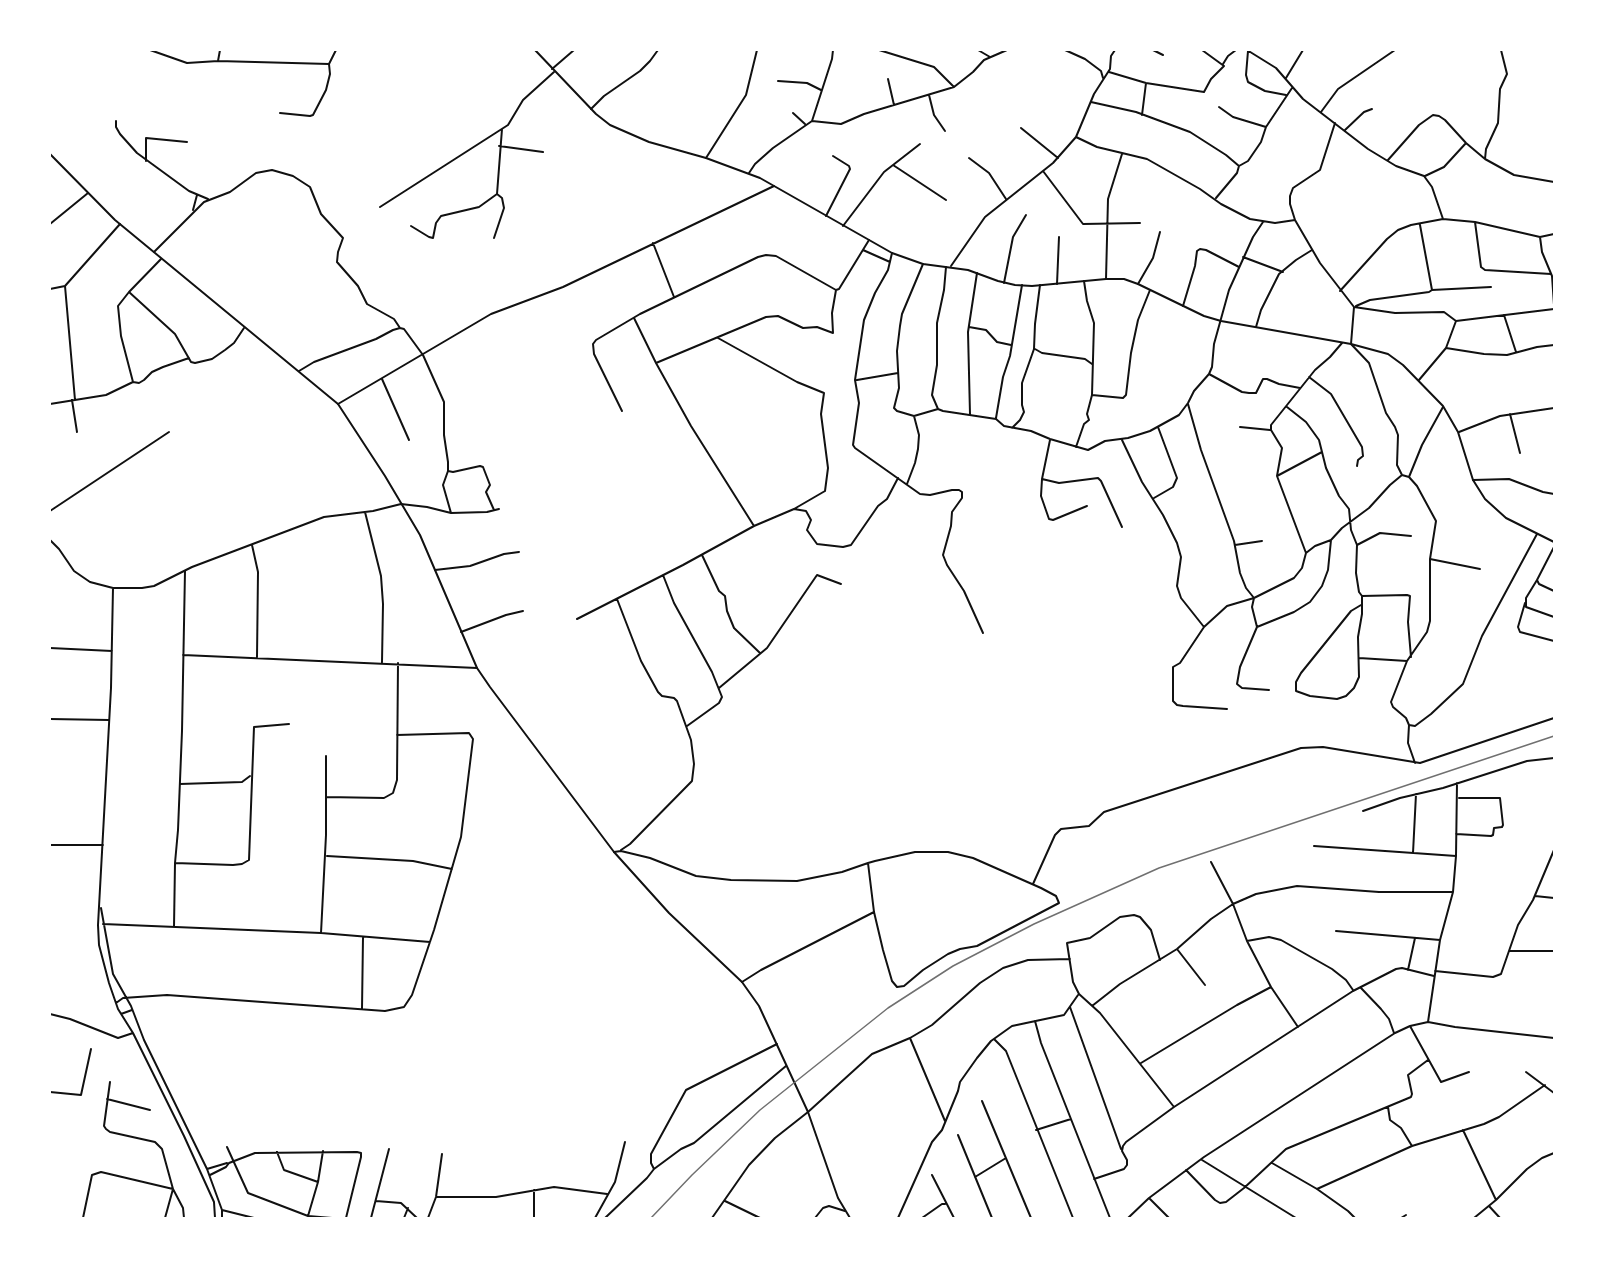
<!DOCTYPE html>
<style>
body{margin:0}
#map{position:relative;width:1604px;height:1268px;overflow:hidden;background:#fff;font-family:Figtree,sans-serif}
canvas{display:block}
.frame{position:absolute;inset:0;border:51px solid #fff;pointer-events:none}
</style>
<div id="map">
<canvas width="1604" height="1268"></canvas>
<div class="frame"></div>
</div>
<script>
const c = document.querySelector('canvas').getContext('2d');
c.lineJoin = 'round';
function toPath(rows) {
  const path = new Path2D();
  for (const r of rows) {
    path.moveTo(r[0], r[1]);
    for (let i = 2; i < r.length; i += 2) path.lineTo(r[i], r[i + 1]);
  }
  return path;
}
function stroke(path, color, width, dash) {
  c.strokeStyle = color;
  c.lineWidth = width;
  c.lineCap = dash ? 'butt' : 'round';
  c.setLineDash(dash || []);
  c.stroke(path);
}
stroke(toPath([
 [150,50,187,63,218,61,329,64],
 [879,50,934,67,954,87],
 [978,50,990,57],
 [1065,50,1085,59,1101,71,1103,78],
 [1153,50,1163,55],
 [1247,50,1276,68,1303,99,1368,149,1396,166,1424,176,1432,187,1443,219],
 [1248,51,1246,75,1248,82,1265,91,1286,95],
 [218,61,220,50],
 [1223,64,1228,56,1236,50],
 [552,69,574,50],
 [1109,72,1146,83,1204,92,1211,79,1224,66,1202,50],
 [1286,78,1303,50],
 [888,79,894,105],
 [778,81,807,83,821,90],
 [929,95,934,115,945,131],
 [1091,102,1136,112,1190,132,1226,155,1239,166],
 [1219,107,1233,117,1266,127],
 [591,109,604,96,640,71,650,61,658,50],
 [1321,112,1338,89,1395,50],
 [280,113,310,116,313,115,326,90,330,74,329,64,336,50],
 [793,113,805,124],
 [1142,115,1146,83],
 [116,121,116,127,120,134,137,153,189,191,208,199],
 [812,121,832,59,833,50],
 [1335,123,1320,170,1293,188,1290,196,1290,204,1295,220,1320,263,1354,307,1351,344,1369,363,1386,413,1395,427,1398,435,1397,465,1402,475,1409,477,1417,486,1436,521,1430,559,1430,621,1427,632,1407,661,1391,702,1393,707,1406,718,1409,725,1415,726,1431,714,1463,684,1482,636,1537,534],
 [1021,128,1058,158],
 [1345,130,1364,112,1372,109],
 [1076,137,1097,147,1147,159,1200,189,1221,204,1250,219,1275,223,1295,220],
 [499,146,543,152],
 [706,158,746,95,757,50],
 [969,158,989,173,1006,199],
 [1485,159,1486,149,1498,123,1500,89,1507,74,1501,50],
 [1388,160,1419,125,1433,115,1439,116,1445,120,1466,143,1485,159,1514,175,1554,182],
 [146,161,146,138,187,142],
 [893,165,946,200],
 [1043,171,1083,224,1140,223],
 [749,173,755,164,773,148,812,121,841,124,864,114,954,87,973,72,984,60,1007,50],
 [1425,176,1444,167,1466,143],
 [1216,198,1237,173,1239,166,1248,161,1261,142,1266,127,1292,88],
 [380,207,508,125,523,100,554,72],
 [193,210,197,195],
 [826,216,850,169,849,166,833,156],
 [1475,222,1481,267,1485,270,1551,274],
 [50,224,88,193],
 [411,226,429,237,433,238,436,223,441,216,479,207,497,194,502,129],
 [843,226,884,172,920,144],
 [1540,237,1542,252,1552,276,1554,305],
 [494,238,504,208,502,198,497,194],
 [653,243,674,297],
 [863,250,890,262],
 [154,252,204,202,230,192,256,173,272,170,293,176,310,187,321,214,343,238,338,252,337,262,358,286,367,304,394,319,400,328],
 [892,253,888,270,875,293,864,320,855,380,859,403,853,445,855,448,920,494,930,495,952,490,959,490,962,492,962,498,952,512,951,526,943,555,947,565,964,591,983,633],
 [1243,257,1283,272],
 [923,264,902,314,900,326,897,351,899,388,894,408,897,411,914,416,938,409,943,411,996,419,1004,426,1031,431,1050,439,1088,450,1105,441,1128,438,1150,431,1179,415,1188,403,1194,391,1209,374,1212,367,1214,344,1229,290,1253,237,1263,222],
 [951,266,985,217,1053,163,1076,137,1094,94,1110,69,1111,56,1115,50],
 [1106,279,1108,199,1122,154],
 [1004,283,1013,237,1026,215],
 [1057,284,1059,237],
 [1138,284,1153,258,1160,232],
 [65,286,75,400],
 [50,289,65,286,120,224],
 [1432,290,1491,287],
 [1340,291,1387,239,1398,230,1411,225,1443,219,1475,222,1540,237,1554,234],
 [129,292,175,334,191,362,195,363,212,359,225,350,234,343,244,328],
 [1183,306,1195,266,1197,251,1200,249,1206,250,1239,267],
 [1356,306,1370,300,1429,292,1432,290,1420,225],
 [1354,307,1395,313,1444,312,1456,321,1554,309],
 [1504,315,1516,352],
 [634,318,656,363,691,426,754,526],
 [969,327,986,330,997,342,1011,345],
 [1256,327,1261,310,1279,274,1296,260,1312,250],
 [1446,348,1484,354,1507,355,1537,347,1554,345],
 [1035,349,1042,353,1085,359,1092,364],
 [656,363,766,317,778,316,803,328,817,327,833,333,832,313,836,290,839,289,869,240],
 [299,371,314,362,376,339,393,330,400,328,404,329,423,355,444,402,444,435,448,462,448,471,443,485,451,513],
 [1209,374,1242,392,1249,393,1256,393,1263,379,1267,379,1279,384,1300,388],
 [1309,377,1331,394,1362,447,1363,456,1358,460,1357,466],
 [382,379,409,440],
 [857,380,898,373],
 [1419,380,1446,348,1456,321],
 [133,382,121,336,118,306,129,292,161,259],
 [1092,395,1123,398,1126,395,1131,353,1138,320,1150,290],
 [72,400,77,432],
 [50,404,106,395,133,382,139,383,144,380,152,372,163,367,189,358],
 [338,404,491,314,563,287,774,186],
 [1188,404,1201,450,1234,541,1240,573,1246,588,1254,598],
 [1287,407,1306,422,1319,440,1326,468,1339,496,1349,509,1351,530,1357,545,1356,573,1359,592,1362,596,1362,614,1358,637,1359,677,1354,688,1346,696,1337,699,1310,696,1296,691,1296,682,1301,673,1351,611,1361,605],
 [938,409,932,395,937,365,937,323,944,290,946,267],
 [622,411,594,354,593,344,596,340,640,314,758,257,766,255,776,256,836,290],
 [970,414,968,332,977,273],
 [1510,414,1520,453],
 [996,418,1003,377,1010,356,1022,285],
 [1240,427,1270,430],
 [1012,428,1020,420,1024,412,1022,405,1022,383,1034,349,1035,324,1040,285],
 [1459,432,1500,416,1554,408],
 [1050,440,1042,479,1041,496,1049,519,1053,520,1087,506],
 [1122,440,1142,482,1163,515,1177,543,1181,557,1177,586,1181,598,1204,627,1227,606,1254,598,1294,578,1302,568,1306,553,1277,476,1282,448,1271,430,1271,425,1315,370,1330,357,1342,343],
 [1076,447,1084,424,1089,420,1087,414,1092,395,1094,323,1087,301,1084,281],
 [448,471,453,472,480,466,483,467,490,485,486,492,494,510],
 [1277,476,1322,452],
 [1409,477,1422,445,1443,407],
 [1042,479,1059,483,1098,478,1101,481,1122,527],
 [1473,480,1509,479,1543,492,1554,494],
 [907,484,915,463,918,449,919,435,914,416],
 [1154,498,1173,487,1177,478,1158,427],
 [794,509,806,511,811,520,807,530,817,544,843,547,851,545,878,506,887,499,898,478],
 [50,511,169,432],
 [365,512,381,576,383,604,382,662],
 [50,540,59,549,74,571,90,582,113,588,142,588,154,586,192,567,324,517,373,511,401,504,427,507,451,513,487,512,499,509],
 [252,545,258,572,257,657],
 [1235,545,1262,541],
 [1357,545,1380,533,1411,536],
 [1554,547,1537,580,1539,584,1554,591],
 [1306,553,1315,546,1331,540,1342,528,1369,508,1390,485,1402,475],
 [702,555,719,591,725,596,727,611,734,628,760,653],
 [1430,559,1480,569],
 [435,570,470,566,504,554,519,552],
 [663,575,674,603,712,672,722,697,719,703,687,726],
 [1537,580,1526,598,1526,607,1554,617],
 [113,588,111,688,98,925,99,945,109,983,118,1009,133,1033,184,1136,214,1202,215,1218],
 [1362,596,1407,595,1410,596,1408,622,1411,657],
 [1254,598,1252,607,1257,627,1240,667,1237,684,1242,688,1269,690],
 [617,599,641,661,658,692,662,696,674,698,677,701,691,740,694,764,692,781,630,844,621,850],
 [1525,603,1518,627,1520,632,1554,641],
 [577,619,683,565,754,526,794,509,825,491,828,468,821,414,824,393,797,382,718,338],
 [1204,627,1180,663,1173,667,1173,701,1177,705,1183,706,1227,709],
 [1257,627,1294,612,1310,602,1322,586,1328,570,1331,540],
 [461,632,506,615,523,611],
 [50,648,112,651],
 [183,655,477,668],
 [1359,658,1407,661],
 [719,688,767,648,817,575,841,584],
 [50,719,109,720],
 [1409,725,1408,743,1415,763],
 [180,784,242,782,250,776],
 [326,797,384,798,393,793,397,780,398,663],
 [1363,811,1400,798,1443,788,1527,761,1554,758],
 [1456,834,1491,836,1493,835,1494,828,1502,827,1503,825,1500,798,1459,798],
 [50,845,103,845],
 [1314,846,1456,856],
 [614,852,621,851,650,858,696,876,731,880,797,881,842,872,868,863,875,861,915,852,948,852,973,858,1041,888,1056,896,1059,903,977,946,960,949,948,954,923,970,904,986,897,987,892,981,883,950,874,912,868,863],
 [1413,853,1416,794],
 [327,856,413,861,452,869],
 [1211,862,1233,904,1247,941,1271,987],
 [175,863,233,865,242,864,249,860,254,727,289,724],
 [1033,884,1055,835,1061,829,1089,826,1104,812,1301,748,1323,747,1420,763,1554,718],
 [1535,896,1554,898],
 [101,908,113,974,131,1006,144,1040,207,1169,222,1210,222,1218],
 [103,924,321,933,430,942],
 [174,927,175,863,178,830,182,731,185,571],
 [1336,931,1440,940],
 [321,933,326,835,326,756],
 [1247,941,1269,937,1281,940,1332,969,1346,980,1353,990],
 [1177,949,1205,985],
 [1509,951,1554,951],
 [1160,960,1151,930,1140,917,1134,915,1120,917,1090,938,1067,943,1073,982,1079,994,1100,1013,1174,1107],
 [1408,970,1415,938],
 [1435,971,1493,977,1501,974,1518,925,1533,900,1554,850],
 [742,982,761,970,874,912],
 [1361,988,1381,1009,1389,1019,1394,1033],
 [116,1003,123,998,167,995,385,1011,404,1007,412,995,434,930,461,837,473,739,469,733,397,735],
 [1092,1006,1120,984,1177,949,1211,919,1233,904,1256,894,1297,886,1379,892,1453,892],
 [1070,1007,1121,1149],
 [362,1009,363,937],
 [50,1014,70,1019,118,1038,133,1033],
 [121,1014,132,1010],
 [1035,1021,1041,1043,1110,1218],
 [1428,1022,1440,940,1453,892,1456,856,1457,783],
 [1410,1026,1441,1082,1469,1072],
 [910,1038,945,1121],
 [994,1039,1006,1051,1073,1218],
 [50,1042,50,1038],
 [1141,1063,1237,1005,1271,987,1298,1027],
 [1526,1072,1554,1093],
 [110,1082,104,1126,106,1129,110,1132,155,1142,162,1149,173,1189,165,1218],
 [50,1092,81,1095,91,1049],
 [107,1099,150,1110],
 [982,1101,1031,1218],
 [1388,1107,1390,1120,1401,1128,1412,1146],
 [1036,1130,1071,1119],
 [1463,1130,1496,1200],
 [958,1135,992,1218],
 [227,1147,248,1193,308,1216,332,1218],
 [277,1152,284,1170,318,1182],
 [1202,1160,1296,1218],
 [1272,1163,1317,1189,1348,1211,1355,1218],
 [207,1169,227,1163],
 [654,1169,681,1149,694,1143,786,1066],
 [1186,1170,1215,1200,1220,1203,1226,1202,1244,1188,1286,1149,1411,1097,1412,1094,1408,1075,1428,1060],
 [210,1175,226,1167,229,1163,255,1153,357,1152,361,1153,361,1157,346,1218],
 [932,1175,954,1218],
 [975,1177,1006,1158],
 [1094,1179,1124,1169,1127,1165,1127,1160,1122,1151,1123,1146,1126,1142,1174,1107,1353,991,1396,969,1402,968,1434,976],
 [1317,1189,1412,1146,1484,1124,1499,1117,1545,1085],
 [436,1197,496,1197,554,1187,607,1194],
 [1149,1198,1169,1218],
 [376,1201,401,1203,417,1218],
 [725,1201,760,1218],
 [1489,1206,1500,1218],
 [222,1210,254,1218],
 [308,1216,318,1182,323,1151],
 [83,1218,92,1175,101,1172,173,1189,183,1208,184,1218],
 [371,1218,389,1149],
 [404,1218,408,1208],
 [428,1218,436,1197,442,1154],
 [534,1218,534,1190],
 [595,1218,615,1182,625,1142],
 [605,1218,647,1178,654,1169,651,1163,651,1154,686,1090,777,1044],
 [712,1218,749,1165,775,1138,808,1112,872,1054,910,1038,932,1025,980,983,1003,968,1028,960,1070,959],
 [815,1218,823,1208,829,1206,845,1211],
 [898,1218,932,1142,942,1130,958,1091,960,1082,977,1058,991,1041,1012,1026,1064,1015,1078,995],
 [922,1218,942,1204,945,1204],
 [1128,1218,1149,1198,1204,1157,1395,1033,1410,1026,1428,1022,1455,1027,1554,1038],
 [1401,1218,1406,1215],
 [1474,1218,1496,1200,1527,1169,1542,1158,1554,1153]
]), '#111', 2);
stroke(toPath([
 [535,50,596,114,610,125,649,142,706,158,760,178,892,253,923,264,968,270,998,281,1015,285,1032,286,1106,279,1124,279,1138,284,1204,316,1221,321,1351,344,1388,354,1403,365,1443,406,1458,432,1473,480,1485,499,1506,518,1554,542],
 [50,154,115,220,338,404,385,476,420,535,477,668,490,687,614,852,669,913,742,982,759,1006,808,1112,838,1198,850,1218]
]), '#111', 2);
stroke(toPath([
 [651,1218,692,1175,760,1110,888,1008,953,966,1034,924,1159,868,1554,736]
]), '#707070', 1.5);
</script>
